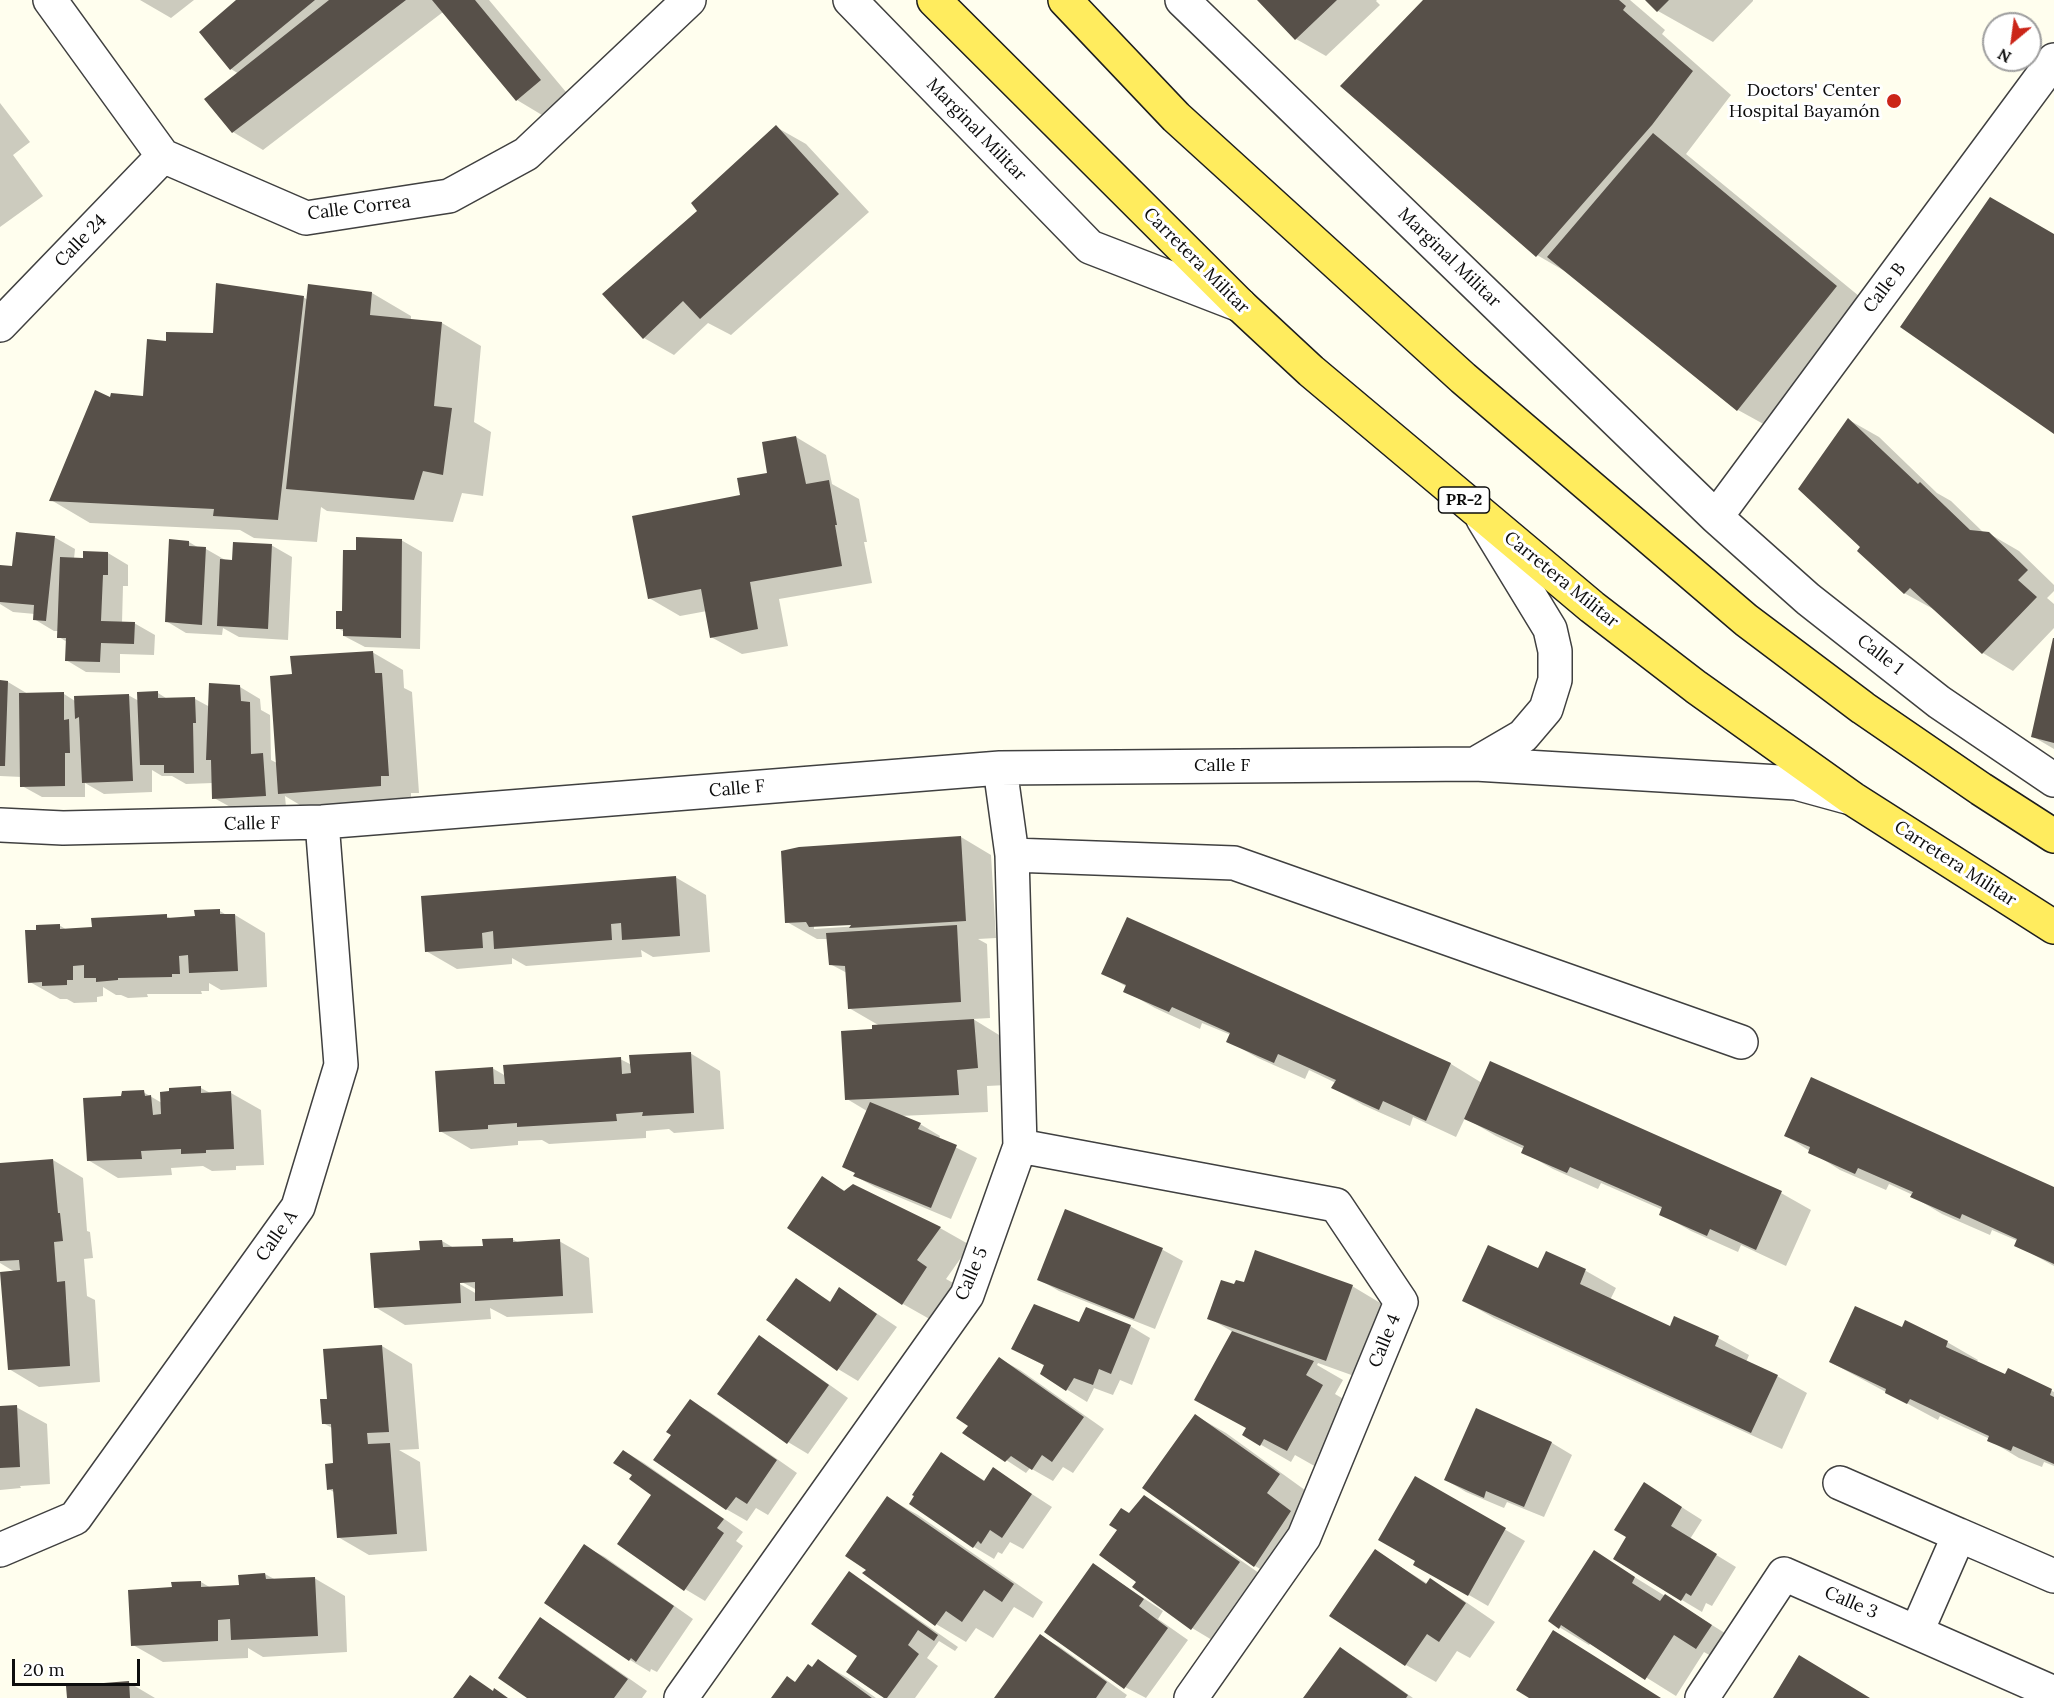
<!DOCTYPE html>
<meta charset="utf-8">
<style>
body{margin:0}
#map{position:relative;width:2054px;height:1698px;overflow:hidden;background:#fffeee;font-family:Lora,serif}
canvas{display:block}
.north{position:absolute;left:1982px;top:12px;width:60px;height:60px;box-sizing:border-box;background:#fff;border:2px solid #9e9e9e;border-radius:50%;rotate:209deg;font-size:16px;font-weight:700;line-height:24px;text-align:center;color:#0d0d0d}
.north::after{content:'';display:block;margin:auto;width:21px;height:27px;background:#cb2518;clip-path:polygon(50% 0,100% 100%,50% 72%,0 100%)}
.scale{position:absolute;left:12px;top:1659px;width:128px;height:27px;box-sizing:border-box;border:3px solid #0d0d0d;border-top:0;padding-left:8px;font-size:18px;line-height:21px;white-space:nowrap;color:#0d0d0d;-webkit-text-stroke:4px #fff;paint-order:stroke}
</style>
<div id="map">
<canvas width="2054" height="1698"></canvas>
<div class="north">N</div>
<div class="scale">20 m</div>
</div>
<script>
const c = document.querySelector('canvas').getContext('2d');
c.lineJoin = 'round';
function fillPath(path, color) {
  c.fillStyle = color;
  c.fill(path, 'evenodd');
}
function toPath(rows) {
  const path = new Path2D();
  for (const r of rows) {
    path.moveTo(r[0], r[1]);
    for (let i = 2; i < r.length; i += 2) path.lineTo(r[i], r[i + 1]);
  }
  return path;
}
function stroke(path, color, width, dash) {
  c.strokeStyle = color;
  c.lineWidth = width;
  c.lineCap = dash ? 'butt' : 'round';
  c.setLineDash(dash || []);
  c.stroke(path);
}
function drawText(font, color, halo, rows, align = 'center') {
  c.font = font + ' Lora,serif';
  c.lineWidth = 6;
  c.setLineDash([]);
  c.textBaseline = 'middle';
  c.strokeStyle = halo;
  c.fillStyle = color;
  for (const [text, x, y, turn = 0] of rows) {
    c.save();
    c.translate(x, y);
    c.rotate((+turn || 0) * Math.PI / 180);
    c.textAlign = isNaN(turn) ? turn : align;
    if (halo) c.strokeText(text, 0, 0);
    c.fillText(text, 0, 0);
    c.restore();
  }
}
fillPath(toPath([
 [140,0,194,0,171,18],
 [238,0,489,0,571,98,547,118,517,100,443,12,263,150,233,132,239,74,231,69],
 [1259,0,1377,0,1376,1,1380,5,1326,56,1296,39],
 [1426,0,1630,0,1665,30,1662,34,1731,95,1686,154,1876,310,1778,432,1738,410,1573,276,1537,255],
 [1647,0,1753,0,1753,1,1713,42,1658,11],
 [0,103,30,142,13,155,43,196,0,227],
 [776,127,806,144,869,212,731,335,708,323,674,355,644,338,699,211],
 [372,293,411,316,411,320,442,323,481,346,474,422,491,432,483,496,462,493,453,522,327,511,321,507,317,542,254,538,240,530,90,523,51,500,111,399,144,398,168,343,215,335,303,297,308,300],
 [1849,420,1879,437,1937,493,1951,501,1984,533,1988,533,2019,551,2054,585,2054,591,2047,598,2054,604,2054,628,2013,671,1983,653,1935,610,1904,593,1862,547],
 [796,437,826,455,832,484,859,499,867,542,864,542,872,583,779,599,788,646,742,654,711,637,707,611,680,616,649,598,741,497,769,474],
 [54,537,75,549,74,559,85,559,108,553,128,565,128,586,123,586,122,623,134,623,155,635,154,655,120,654,120,673,86,672,66,660,67,642,59,637,59,631,54,631,34,619,35,614,13,612,0,604,0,566,14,568],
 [401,540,422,552,420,649,365,647,344,636,345,632,337,628,343,612,357,552],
 [189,542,199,548,206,549,227,561,233,561,271,545,292,557,288,640,239,637,223,628,222,635,186,633,166,621],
 [2054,641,2054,749,2032,736],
 [372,652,403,670,404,688,412,692,419,793,411,793,411,803,310,811,285,796,286,807,234,809,214,798,213,783,186,784,172,776,162,776,152,770,152,792,104,794,85,783,85,797,42,797,22,786,22,777,0,776,0,682,8,682,28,694,64,694,75,701,128,695,139,701,158,693,169,700,195,699,210,707,240,687,260,699,261,710,270,715,271,760,277,763,294,676],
 [961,837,991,855,996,938,978,939,987,944,990,1018,973,1019,1004,1038,1007,1085,987,1086,988,1112,900,1116,920,1124,940,1136,939,1139,977,1158,951,1219,875,1187,855,1176,867,1111,847,1099,874,1030,880,1026,849,1008,847,973,830,964,828,939,817,939,787,922],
 [858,923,859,926,814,929,814,926],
 [675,877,706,895,710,952,653,957,641,950,642,957,526,966,512,958,512,964,457,969,426,951,422,897],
 [220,911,228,916,235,915,265,933,267,987,221,990,209,983,209,991,201,991,202,994,147,994,148,997,128,998,121,995,116,995,103,987,103,996,97,997,97,1002,74,1003,67,999,60,999,30,982,38,931,59,925,67,930,93,928,166,916,172,919,196,918],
 [1127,919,1451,1064,1482,1083,1781,1193,1811,1210,1786,1266,1741,1245,1738,1252,1691,1231,1661,1214,1663,1210,1601,1183,1598,1189,1553,1169,1523,1152,1524,1149,1496,1136,1465,1118,1456,1137,1413,1117,1410,1126,1363,1105,1333,1088,1336,1083,1309,1070,1305,1079,1258,1058,1228,1041,1231,1035,1202,1023,1200,1029,1155,1008,1125,991,1127,987,1103,973],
 [690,1053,720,1071,724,1129,674,1133,669,1129,646,1131,646,1138,549,1144,542,1140,518,1141,518,1145,471,1149,440,1131,492,1068,506,1076,620,1059,632,1065],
 [201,1088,212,1094,231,1093,261,1110,264,1165,236,1166,236,1170,212,1171,203,1166,171,1168,172,1175,118,1178,88,1160,123,1097,143,1092,162,1103,171,1093,170,1089],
 [1786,1136,2054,1188,2054,1266,2016,1245,2018,1241,1992,1230,1990,1235,1942,1214,1912,1196,1913,1195,1889,1184,1886,1190,1840,1170],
 [53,1160,83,1178,87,1231,90,1232,93,1258,84,1259,87,1296,95,1300,100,1382,39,1387,9,1369,15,1272,0,1263,0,1164],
 [823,1178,845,1191,940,1228,970,1245,946,1279,957,1285,933,1321,903,1304],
 [1066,1211,1163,1250,1183,1261,1155,1329,1059,1291,1038,1279],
 [512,1239,519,1243,559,1241,589,1258,593,1313,507,1317,490,1308,491,1319,405,1325,375,1307,442,1241,454,1248,484,1247],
 [454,1278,477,1290,477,1294,453,1280],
 [1546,1253,1586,1271,1616,1288,1610,1300,1670,1328,1675,1318,1718,1338,1749,1355,1746,1362,1777,1376,1807,1393,1782,1449,1494,1318,1464,1301,1539,1269],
 [796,1280,831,1302,840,1289,897,1327,858,1381,838,1369],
 [1244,1284,1352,1286,1382,1304,1357,1377,1318,1363,1317,1365,1343,1380,1335,1394,1352,1404,1318,1468,1295,1455,1291,1462,1244,1435,1247,1428,1233,1332,1209,1318,1235,1286],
 [1080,1324,1130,1326,1150,1338,1132,1385,1120,1380,1113,1395,1094,1388,1087,1402,1042,1374,1045,1366,1013,1349],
 [1903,1329,1947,1342,1978,1360,1976,1363,2006,1376,2008,1370,2054,1392,2054,1466,2044,1462,2042,1467,2019,1458,1989,1440,1990,1439,1940,1416,1938,1420,1830,1362],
 [759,1337,779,1349,848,1398,808,1454,788,1442],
 [382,1346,412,1364,419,1449,399,1450,420,1462,427,1551,369,1555,338,1537,335,1493,329,1489,335,1464,332,1428,323,1423,328,1400],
 [1000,1359,1020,1370,1104,1429,1073,1473,1063,1467,1053,1481,1030,1468,1026,1473,965,1433,970,1426],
 [690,1401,710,1412,797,1473,768,1515,756,1508,747,1521,726,1509,673,1434],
 [16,1407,47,1424,50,1484,20,1486,21,1488,0,1490,0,1408],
 [1476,1410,1552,1443,1572,1455,1544,1517,1507,1502,1504,1508,1466,1492,1446,1480],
 [1196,1416,1226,1433,1309,1493,1296,1511,1320,1529,1285,1583,1255,1566,1144,1488],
 [624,1451,644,1463,743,1532,736,1541,743,1546,705,1601,685,1589,653,1494,634,1475],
 [942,1454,985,1481,993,1469,1052,1507,1023,1549,1010,1542,1002,1554,998,1552,994,1559,974,1547,911,1503],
 [1415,1478,1525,1541,1488,1606,1415,1564,1417,1560],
 [1664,1496,1702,1520,1690,1539,1736,1567,1712,1606,1706,1603,1702,1612,1682,1600],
 [1144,1497,1174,1514,1269,1580,1222,1646,1192,1628,1138,1582,1130,1515],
 [888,1498,918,1515,1043,1602,1033,1618,1014,1607,993,1638,976,1628,966,1642,936,1624,868,1570],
 [584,1546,605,1557,693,1619,657,1672,651,1669,650,1672,630,1660],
 [1375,1551,1428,1584,1430,1580,1460,1598,1495,1622,1470,1658,1457,1651,1436,1682,1406,1665],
 [1594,1552,1741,1643,1727,1665,1704,1652,1676,1696,1591,1643,1589,1645,1559,1627],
 [1093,1565,1163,1611,1158,1619,1188,1640,1146,1698,1125,1687,1046,1632],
 [849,1573,869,1585,958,1647,955,1651,939,1641,927,1658,938,1666,915,1698,887,1698,859,1656],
 [265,1574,276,1580,314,1578,345,1596,347,1652,263,1657,248,1648,248,1658,163,1662,133,1645,174,1589,201,1582,211,1588,240,1586],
 [541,1619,561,1631,647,1691,642,1698,529,1698],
 [1040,1636,1060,1647,1127,1695,1125,1698,996,1698],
 [1340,1649,1361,1661,1413,1698,1305,1698],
 [818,1661,848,1678,876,1698,773,1698,796,1683,813,1668],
 [128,1682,155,1698,68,1698]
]), '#0003');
fillPath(toPath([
 [236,0,315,0,230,70,199,32],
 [329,0,406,0,232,133,204,99],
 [432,0,475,0,541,80,516,101],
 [1257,0,1337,0,1295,40],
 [1423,0,1619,0,1626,6,1623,10,1693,71,1652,125,1536,257,1340,86],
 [1645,0,1669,0,1657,12],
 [776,125,839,194,700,319,683,301,643,339,602,294,697,211,691,203],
 [1653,133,1837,286,1737,411,1547,257],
 [1990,197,2054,234,2054,434,1900,327],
 [216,283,304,296,278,520,213,516,214,509,49,501,95,390,110,397,111,393,143,396,147,339,166,341,166,332,213,333],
 [308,284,372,292,370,315,442,322,434,406,452,408,443,475,423,471,414,500,286,489],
 [1848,418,1918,484,1920,482,1970,530,1989,532,2028,570,2018,580,2037,597,1982,654,1910,588,1904,594,1857,551,1860,547,1798,489],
 [796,436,806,484,829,480,837,525,835,525,842,566,750,582,758,629,710,638,701,589,648,599,632,516,740,495,737,478,767,473,762,442],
 [16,532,55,536,46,621,33,620,34,605,0,602,0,565,12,566],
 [356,537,402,539,401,638,343,636,343,629,336,629,336,611,342,611,343,550,356,550],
 [169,539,189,541,189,546,206,547,202,625,165,622],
 [233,542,272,544,268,629,217,626,220,559,232,560],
 [83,551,108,552,108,575,103,575,101,621,135,622,134,644,101,643,100,662,65,661,66,638,57,638,60,557,83,558],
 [2053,638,2054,638,2054,743,2031,737],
 [373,651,375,673,382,673,389,776,381,776,381,786,278,794,270,676,292,674,290,656],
 [0,680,8,681,5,766,0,766],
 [209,683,240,685,241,701,250,702,251,754,263,753,266,796,212,799,211,760,206,760],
 [158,691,158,698,195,697,196,723,193,723,194,773,164,773,164,765,140,765,137,692],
 [64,692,64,720,69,719,70,753,65,753,65,786,20,787,19,693],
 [129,694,133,781,82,783,79,717,75,719,74,696],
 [961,836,966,921,849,928,851,925,809,927,806,922,785,923,781,851,799,847],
 [676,876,680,936,622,940,621,923,611,924,612,940,494,949,493,931,482,933,483,948,425,952,421,896],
 [220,909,220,914,235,914,238,971,189,973,188,955,179,956,180,974,172,974,172,977,118,978,118,980,96,982,96,978,84,978,84,965,73,966,73,980,67,980,67,985,42,986,42,982,28,983,25,930,36,930,36,925,60,924,60,929,92,927,91,918,167,914,167,918,195,916,194,910],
 [1127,917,1451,1063,1426,1121,1383,1101,1379,1110,1331,1088,1336,1080,1278,1054,1274,1063,1226,1042,1230,1033,1172,1007,1169,1012,1123,992,1126,985,1101,974],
 [957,925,961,1002,848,1009,845,966,829,965,826,933],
 [974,1019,978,1068,957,1070,959,1095,845,1100,841,1031,872,1029,872,1025],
 [691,1052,694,1113,642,1116,643,1112,616,1114,617,1121,517,1127,517,1123,488,1125,488,1129,439,1132,435,1071,493,1067,494,1084,505,1084,503,1065,621,1057,622,1074,631,1073,629,1055],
 [1490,1061,1782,1191,1756,1250,1710,1229,1707,1236,1659,1215,1662,1207,1570,1167,1567,1173,1521,1153,1524,1146,1464,1119],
 [1811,1077,2054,1187,2054,1264,2014,1246,2017,1239,1962,1214,1960,1219,1910,1197,1913,1192,1858,1168,1855,1174,1808,1153,1810,1147,1784,1136],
 [201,1086,201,1093,231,1091,234,1149,206,1150,206,1153,181,1154,181,1149,141,1151,142,1159,87,1161,83,1098,121,1096,122,1091,144,1090,145,1096,151,1095,153,1115,161,1114,160,1092,169,1091,169,1088],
 [870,1102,921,1123,918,1129,957,1145,931,1208,853,1176,855,1173,842,1167],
 [53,1159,58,1213,60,1213,63,1241,54,1242,57,1282,65,1281,70,1366,8,1370,0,1272,20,1270,19,1260,0,1261,0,1163],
 [822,1176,844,1191,853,1184,941,1227,917,1260,927,1267,902,1305,787,1228],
 [1065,1209,1163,1248,1134,1319,1037,1280],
 [513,1238,513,1242,560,1239,563,1296,475,1301,475,1282,460,1283,461,1303,374,1308,370,1253,420,1250,419,1241,442,1240,443,1247,483,1246,482,1239],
 [1488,1245,1538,1268,1546,1251,1586,1269,1580,1284,1670,1326,1674,1316,1719,1336,1715,1346,1778,1375,1751,1433,1462,1301],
 [1255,1250,1353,1285,1326,1361,1207,1319,1221,1280,1234,1284,1236,1280,1244,1282],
 [796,1278,830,1302,839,1287,877,1314,837,1371,766,1320],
 [1034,1304,1079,1322,1086,1307,1131,1325,1111,1374,1099,1369,1093,1385,1074,1378,1066,1391,1040,1374,1044,1365,1011,1349],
 [1855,1306,1902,1327,1905,1320,1948,1341,1946,1347,2005,1374,2008,1368,2052,1389,2050,1395,2054,1397,2054,1464,2013,1446,2011,1451,1987,1441,1989,1436,1910,1399,1907,1404,1885,1393,1886,1389,1829,1362],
 [1232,1331,1314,1361,1306,1375,1323,1385,1287,1451,1264,1439,1260,1446,1242,1435,1246,1428,1194,1400],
 [759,1335,829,1385,787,1444,717,1394],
 [382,1345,389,1432,367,1433,368,1444,390,1443,397,1534,337,1538,333,1489,327,1490,325,1464,333,1463,331,1424,322,1424,320,1399,327,1399,323,1349],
 [999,1357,1084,1417,1052,1462,1042,1455,1032,1470,1011,1456,1005,1462,962,1433,968,1426,956,1418],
 [690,1399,777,1460,747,1504,736,1497,726,1510,653,1460,671,1435,666,1432],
 [17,1405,20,1467,0,1468,0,1406],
 [1476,1408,1552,1442,1524,1507,1486,1491,1484,1498,1444,1480],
 [1195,1414,1280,1474,1267,1493,1291,1511,1254,1567,1142,1488],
 [623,1450,724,1519,717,1528,724,1533,684,1591,617,1544,651,1495,629,1479,632,1475,613,1463],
 [941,1452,984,1481,993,1467,1032,1494,1002,1538,990,1530,981,1544,978,1541,973,1548,909,1504,914,1496,912,1495],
 [1415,1476,1506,1528,1468,1596,1413,1565,1415,1561,1378,1540],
 [1644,1482,1682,1507,1671,1526,1717,1554,1691,1596,1686,1593,1681,1601,1613,1559,1626,1537,1614,1530],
 [1144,1495,1240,1562,1191,1630,1132,1587,1136,1582,1099,1555,1117,1530,1109,1525,1121,1508,1129,1513],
 [887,1496,1014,1584,1002,1602,984,1590,962,1622,946,1611,935,1626,862,1573,866,1570,845,1556],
 [584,1544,674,1606,636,1662,631,1658,629,1661,544,1603],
 [1375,1549,1426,1584,1430,1578,1466,1603,1439,1642,1427,1634,1405,1666,1329,1616],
 [1594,1550,1635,1577,1632,1583,1660,1601,1665,1594,1712,1625,1696,1649,1674,1635,1645,1680,1561,1625,1559,1629,1548,1621],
 [1093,1563,1144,1599,1139,1606,1168,1628,1124,1689,1044,1632],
 [849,1571,938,1635,934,1641,918,1630,908,1645,919,1654,887,1698,884,1698,846,1672,857,1656,811,1624],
 [265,1573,266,1579,315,1577,318,1636,231,1640,230,1619,218,1620,218,1641,131,1646,128,1590,172,1587,171,1582,201,1581,201,1587,239,1585,238,1575],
 [540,1617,628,1679,614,1698,527,1698,498,1678],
 [1553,1630,1661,1698,1529,1698,1516,1690],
 [1040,1634,1107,1682,1096,1698,994,1698],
 [1340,1647,1408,1695,1406,1698,1303,1698],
 [1799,1655,1870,1698,1773,1698],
 [818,1659,872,1698,771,1698,787,1676,795,1682,808,1664,812,1667],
 [470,1675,493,1691,494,1688,508,1698,453,1698],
 [129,1681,130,1698,67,1698,66,1686]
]), '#575049');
const minor = toPath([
 [50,0,163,156,306,218,449,196,526,154,689,0],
 [850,0,1090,247,1240,305],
 [1182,0,1716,517,1808,599,1939,702,2054,780],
 [0,325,163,156],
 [1716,517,2054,60],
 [1475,764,1523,736,1546,709,1555,680,1555,651,1550,629,1483,519],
 [0,825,63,828,322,822,1000,768,1475,764,1796,783,1847,797],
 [1012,855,1234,863,1741,1042],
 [1020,1146,1336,1205,1401,1302,1304,1537,1191,1698],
 [1840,1483,1959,1535,1917,1631],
 [1959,1535,2054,1576],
 [0,1550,75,1518,298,1207,341,1065,322,822],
 [681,1698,967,1295,1020,1146,1012,855,1000,768],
 [1702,1698,1784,1574,2054,1693]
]);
const major = toPath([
 [934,0,1240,305,1311,371,1592,607,1696,687,1853,799,2054,927],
 [1065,0,1176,117,1463,378,1746,620,1863,708,1981,789,2054,836]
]);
stroke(minor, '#404040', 36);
stroke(major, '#1e1e1e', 36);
stroke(minor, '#fff', 33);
stroke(major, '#ffec5e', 33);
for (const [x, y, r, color] of [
 [1894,101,8,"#cb2518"]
]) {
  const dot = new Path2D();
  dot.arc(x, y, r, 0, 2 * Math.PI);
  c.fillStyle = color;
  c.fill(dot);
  stroke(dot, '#fff', 2);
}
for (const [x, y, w] of [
 [1464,500,51]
]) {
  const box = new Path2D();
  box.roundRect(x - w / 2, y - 13, w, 26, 4.5);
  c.fillStyle = '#fff';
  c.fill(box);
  stroke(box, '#0d0d0d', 1.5);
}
drawText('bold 16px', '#0d0d0d', null, [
 ["PR-2",1464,500]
]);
drawText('18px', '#0d0d0d', '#fff', [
 ["Doctors' Center",1880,91],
 ["Hospital Bayamón",1880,112]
], 'right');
drawText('18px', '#0d0d0d', '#fff', [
 ["Marginal Militar",976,130,46],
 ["Calle Correa",359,208,-7],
 ["Calle 24",81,241,-46],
 ["Marginal Militar",1449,258,44],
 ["Carretera Militar",1196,261,45],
 ["Calle B",1885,288,-53],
 ["Carretera Militar",1561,580,39],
 ["Calle 1",1880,655,38],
 ["Calle F",1222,766],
 ["Calle F",737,789,-5],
 ["Calle F",252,824,-1],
 ["Carretera Militar",1955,864,33],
 ["Calle A",277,1236,-55],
 ["Calle 5",972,1274,-67],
 ["Calle 4",1385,1341,-68],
 ["Calle 3",1851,1603,23]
]);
</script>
